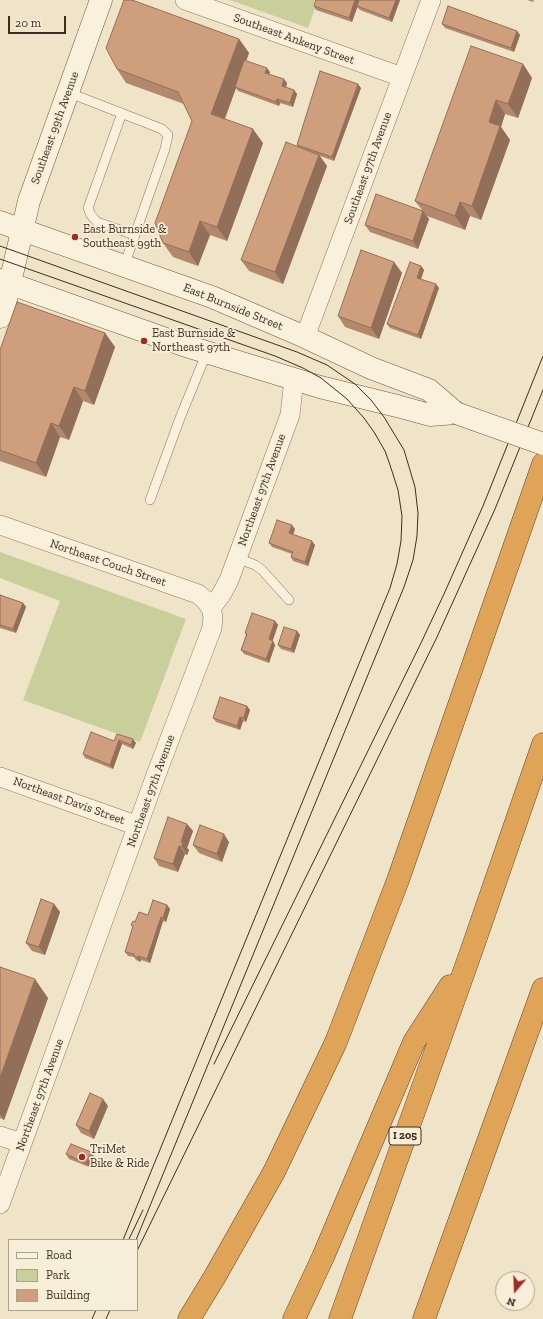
<!DOCTYPE html>
<style>
body{margin:0}
#map{position:relative;width:543px;height:1319px;overflow:hidden;background:#f0e4c8;font-family:"Zilla Slab",serif}
canvas{display:block}
.legend{position:absolute;left:8px;top:1239px;width:130px;height:72px;box-sizing:border-box;background:#f7eed8;border:1px solid #ada18e;margin:0;padding:5px 7px;list-style:none;font-size:12px;color:#3d2e20}
.legend li{display:flex;align-items:center;gap:8px;height:20px}
.legend b{width:20px;border:1px solid #ada18e}
.north{position:absolute;left:495px;top:1271px;width:40px;height:40px;box-sizing:border-box;background:#f7eed8;border:1px solid #ada18e;border-radius:50%;rotate:199deg;font-size:11px;font-weight:700;line-height:16px;text-align:center;color:#3d2e20}
.north::after{content:'';display:block;margin:auto;width:14px;height:18px;background:#9e2a2b;clip-path:polygon(50% 0,100% 100%,50% 72%,0 100%)}
.scale{position:absolute;left:8px;top:16px;width:58px;height:18px;box-sizing:border-box;border:2px solid #3d2e20;border-top:0;padding-left:5px;font-size:12px;line-height:14px;white-space:nowrap;color:#3d2e20;-webkit-text-stroke:3px #f7eed8;paint-order:stroke}
</style>
<div id="map">
<canvas width="543" height="1319"></canvas>
<ul class="legend">
<li><b style="height:5px;background:#faf1dc"></b>Road</li>
<li><b style="height:11px;background:#c9cf9b"></b>Park</li>
<li><b style="height:11px;background:#cf9f7d"></b>Building</li>
</ul>
<div class="north">N</div>
<div class="scale">20 m</div>
</div>
<script>
const c = document.querySelector('canvas').getContext('2d');
c.lineJoin = 'round';
function fillPath(path, color) {
  c.fillStyle = color;
  c.fill(path, 'evenodd');
}
function toPath(rows) {
  const path = new Path2D();
  for (const r of rows) {
    path.moveTo(r[0], r[1]);
    for (let i = 2; i < r.length; i += 2) path.lineTo(r[i], r[i + 1]);
  }
  return path;
}
function stroke(path, color, width, dash) {
  c.strokeStyle = color;
  c.lineWidth = width;
  c.lineCap = dash ? 'butt' : 'round';
  c.setLineDash(dash || []);
  c.stroke(path);
}
function drawText(font, color, halo, rows, align = 'center') {
  c.font = font + ' "Zilla Slab",serif';
  c.lineWidth = 3.5;
  c.setLineDash([]);
  c.textBaseline = 'middle';
  c.strokeStyle = halo;
  c.fillStyle = color;
  for (const [text, x, y, turn = 0] of rows) {
    c.save();
    c.translate(x, y);
    c.rotate((+turn || 0) * Math.PI / 180);
    c.textAlign = isNaN(turn) ? turn : align;
    if (halo) c.strokeText(text, 0, 0);
    c.fillText(text, 0, 0);
    c.restore();
  }
}
fillPath(toPath([
 [230,0,318,0,308,28],
 [0,552,186,619,140,742,23,700,60,601,0,578]
]), '#c9cf9b');
const lane = toPath([
 [67,92,162,129,168,135,165,149,124,266],
 [122,113,88,208,91,215,97,222,135,235],
 [150,500,180,418,207,352],
 [237,558,255,565,262,570,289,600]
]);
const street = toPath([
 [185,0,402,77],
 [305,337,431,0],
 [0,525,198,594,205,600,211,608,213,617,212,628,156,775,0,1204],
 [211,608,221,595,229,580,290,415,294,379],
 [0,777,138,826],
 [0,1136,22,1143]
]);
const secondary = toPath([
 [0,222,212,297,305,337,371,368,429,390,456,413],
 [0,280,183,345,320,387,397,406,430,415,456,413],
 [0,317,6,300,29,201,101,0]
]);
const highway = toPath([
 [189,1319,214,1278,274,1172,336,1042,398,880,543,464],
 [294,1319,323,1257,414,1042,450,986],
 [340,1319,471,952,543,744],
 [424,1319,543,989]
]);
stroke(lane, '#8d765c', 10);
stroke(street, '#8d765c', 20);
stroke(secondary, '#6f573f', 23);
stroke(highway, '#5b4430', 23);
stroke(lane, '#faf1dc', 9);
stroke(street, '#faf1dc', 19);
stroke(secondary, '#faf1dc', 22);
stroke(highway, '#e0a458', 22);
stroke(toPath([
 [0,246,297,352,327,365,355,384,371,400,384,417,404,450,415,487,418,513,417,536,413,560,404,587,136,1240],
 [0,259,275,356,303,368,321,378,347,399,364,418,374,432,385,451,390,465,398,490,402,516,401,541,397,564,390,588,123,1240],
 [214,1064,421,643,444,594,483,506,543,356],
 [129,1239,143,1210],
 [137,1251,437,637,495,509,543,390],
 [92,1319,96,1310],
 [106,1319,110,1310]
]), '#3d2e20', 1);
const secondaryBridge = toPath([
 [456,413,543,444]
]);
stroke(secondaryBridge, '#6f573f', 23, []);
stroke(secondaryBridge, '#faf1dc', 22);
fillPath(toPath([
 [400,0,392,22,360,10,357,7,352,22,316,10,314,6],
 [527,0,534,0,533,2],
 [442,24,517,31,520,35,514,52,445,28],
 [239,39,249,53,246,61,270,72,269,74,287,83,286,87,294,90,297,94,293,107,280,103,279,106,238,91,236,88,225,119,263,143,227,241,210,235,198,266,173,257,163,243,192,121,184,104,126,83,117,69],
 [523,64,532,78,518,118,505,114,501,127,510,140,481,220,470,216,465,230,427,216,429,219,418,249,370,232,365,225,422,210,415,201],
 [361,88,334,161,320,156,327,166,283,284,249,271,241,260,298,147,297,145],
 [394,262,402,273,379,339,345,327,338,316],
 [421,266,424,270,421,279,439,288,421,339,390,328,387,324],
 [105,333,115,347,94,405,83,401,69,440,60,437,46,477,0,461,0,350],
 [295,529,293,535,315,545,308,566,293,561,291,557,292,554,272,547,269,543],
 [0,595,23,603,26,607,16,633,0,628],
 [275,621,278,625,272,641,275,645,269,663,244,654,241,650,246,635,245,633],
 [297,631,300,635,294,653,281,649,278,645],
 [247,706,250,710,246,722,243,721,240,730,216,722,213,718],
 [117,734,136,743,133,749,122,744,113,769,85,758,83,754,114,741],
 [187,824,193,831,187,848,189,850,187,855,185,854,178,872,159,866,154,858],
 [229,842,222,862,199,853,193,845],
 [54,904,60,912,45,955,32,951,26,943],
 [167,905,170,909,166,922,163,921,150,963,141,960,140,962,136,960,134,957,128,956,125,952,133,928,131,925,135,922],
 [0,967,48,998,4,1120,0,1118],
 [108,1106,94,1139,81,1133,76,1125],
 [66,1154,94,1156,89,1167,69,1159]
]), '#b2896c');
fillPath(toPath([
 [355,0,360,0,352,22,349,18],
 [396,0,400,0,392,22,389,18],
 [517,31,520,35,514,52,511,48],
 [239,39,249,53,221,128,211,114],
 [523,64,532,78,518,118,508,104],
 [267,68,270,72,268,77,265,73],
 [284,79,287,83,285,90,282,86],
 [358,84,361,88,334,161,332,157],
 [294,90,297,94,293,107,290,103],
 [277,99,280,103,279,106,276,102],
 [496,100,505,114,501,127,510,140,481,220,472,206,489,122],
 [253,129,263,143,227,241,217,227],
 [319,155,327,166,283,284,275,272],
 [460,202,470,216,465,230,455,216],
 [423,211,429,219,418,249,413,241],
 [200,221,210,235,198,266,189,252],
 [394,262,402,273,379,339,371,328],
 [421,266,424,270,420,282,417,278],
 [436,284,439,288,421,339,418,335],
 [105,333,115,347,94,405,85,391],
 [74,387,83,401,69,440,59,426],
 [51,423,60,437,46,477,36,463],
 [292,525,295,529,292,537,289,533],
 [312,541,315,545,308,566,305,562],
 [23,603,26,607,16,633,13,629],
 [275,621,278,625,272,643,269,639],
 [297,631,300,635,294,653,291,649],
 [273,641,275,645,269,663,266,659],
 [247,706,250,710,246,722,244,718],
 [240,717,243,721,240,730,237,726],
 [133,739,136,743,133,749,131,745],
 [119,740,122,744,113,769,110,765],
 [187,824,193,831,187,848,189,850,187,855,182,847,181,842],
 [224,834,229,842,222,862,217,854],
 [179,846,185,854,178,872,173,864],
 [54,904,60,912,45,955,39,947],
 [167,905,170,909,166,922,163,918],
 [161,917,163,921,150,963,147,959],
 [138,956,141,960,140,962,138,958],
 [35,979,48,998,4,1120,0,1114,0,1078],
 [103,1099,108,1106,94,1139,89,1131],
 [91,1152,94,1156,89,1167,86,1163]
]), '#916f58');
const building = toPath([
 [124,0,132,0,239,39,211,114,253,129,217,227,200,221,189,252,163,243,155,223,192,121,178,92,117,69,106,48,124,0],
 [316,0,355,0,349,18,314,6,316,0],
 [359,0,396,0,389,18,357,6,359,0],
 [448,6,517,31,511,48,442,24,448,6],
 [471,46,523,64,508,104,496,100,489,122,500,126,472,206,460,202,455,216,415,201,471,46],
 [244,60,267,68,265,73,284,79,282,86,294,90,290,103,277,99,276,102,235,87,244,60],
 [320,71,358,84,332,157,297,145,320,71],
 [286,142,319,155,275,272,241,260,286,142],
 [376,194,423,211,413,241,365,225,376,194],
 [361,250,394,262,371,328,338,316,361,250],
 [410,262,421,266,417,278,436,284,418,335,387,324,410,262],
 [17,302,105,333,85,391,74,387,59,426,51,423,36,463,0,450,0,350,17,302],
 [277,520,292,525,289,533,312,541,305,562,291,557,293,552,269,543,277,520],
 [0,595,23,603,13,629,0,625,0,595],
 [252,613,275,621,269,639,273,641,266,659,241,650,247,634,245,633,252,613],
 [284,627,297,631,291,649,278,645,284,627],
 [220,697,247,706,244,718,240,717,237,726,213,718,220,697],
 [91,732,114,741,117,734,133,739,131,745,119,740,110,765,83,754,91,732],
 [168,817,187,824,181,842,183,842,182,847,179,846,173,864,154,858,168,817],
 [200,825,224,834,217,854,193,845,200,825],
 [41,899,54,904,39,947,26,943,41,899],
 [153,900,167,905,163,918,161,917,147,959,138,956,138,958,134,956,134,954,125,952,133,926,131,925,133,921,135,922,139,912,148,915,153,900],
 [0,967,35,979,0,1078,0,967],
 [90,1093,103,1099,89,1131,76,1125,90,1093],
 [71,1144,91,1152,86,1163,66,1154,71,1144]
]);
fillPath(building, '#cf9f7d');
stroke(building, '#916f58', 1);
for (const [x, y, r, color] of [
 [75,237,4,"#9e2a2b"],
 [144,341,4,"#9e2a2b"],
 [82,1157,4,"#9e2a2b"]
]) {
  const dot = new Path2D();
  dot.arc(x, y, r, 0, 2 * Math.PI);
  c.fillStyle = color;
  c.fill(dot);
  stroke(dot, '#f7eed8', 1.5);
}
for (const [x, y, w] of [
 [405,1136,32]
]) {
  const box = new Path2D();
  box.roundRect(x - w / 2, y - 9, w, 18, 3);
  c.fillStyle = '#f7eed8';
  c.fill(box);
  stroke(box, '#3d2e20', 1);
}
drawText('bold 11px', '#3d2e20', null, [
 ["I 205",405,1136]
]);
drawText('12px', '#3d2e20', '#f7eed8', [
 ["Southeast Ankeny Street",294,39,20],
 ["Southeast 99th Avenue",55,128,-70],
 ["Southeast 97th Avenue",368,168,-70],
 ["East Burnside Street",233,307,22],
 ["Northeast 97th Avenue",262,490,-70],
 ["Northeast Couch Street",108,563,19],
 ["Northeast 97th Avenue",151,791,-70],
 ["Northeast Davis Street",69,801,20],
 ["Northeast 97th Avenue",40,1095,-70]
]);
drawText('12px', '#3d2e20', '#f7eed8', [
 ["East Burnside &",83,230],
 ["Southeast 99th",83,244],
 ["East Burnside &",152,334],
 ["Northeast 97th",152,348],
 ["TriMet",90,1150],
 ["Bike & Ride",90,1164]
], 'left');
</script>
